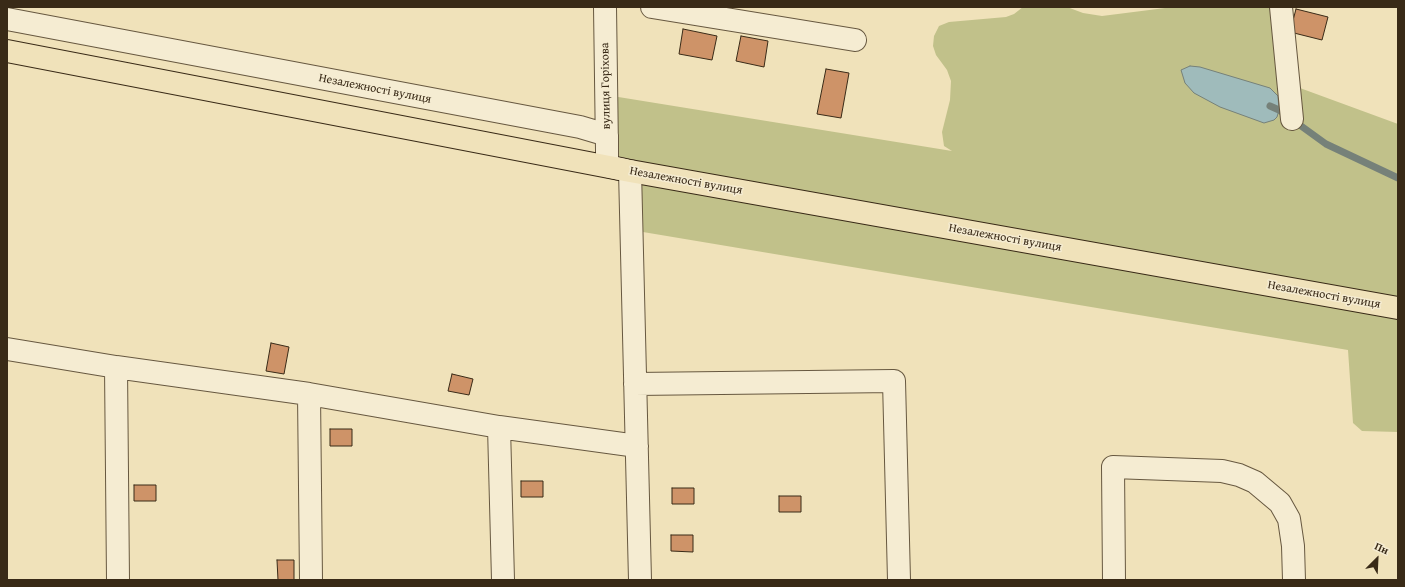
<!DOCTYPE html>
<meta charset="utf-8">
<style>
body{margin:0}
#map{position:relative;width:1405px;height:587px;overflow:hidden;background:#f0e2ba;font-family:"Gentium Book Plus",serif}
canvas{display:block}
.frame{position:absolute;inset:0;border:8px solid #392a17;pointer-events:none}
.north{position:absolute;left:1357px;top:539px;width:40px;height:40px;-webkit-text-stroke:3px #f5ecd2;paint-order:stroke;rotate:24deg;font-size:11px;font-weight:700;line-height:16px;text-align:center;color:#392a17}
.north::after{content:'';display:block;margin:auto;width:14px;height:18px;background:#392a17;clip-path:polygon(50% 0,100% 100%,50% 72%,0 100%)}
</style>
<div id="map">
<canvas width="1405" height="587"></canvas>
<div class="frame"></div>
<div class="north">Пн</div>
</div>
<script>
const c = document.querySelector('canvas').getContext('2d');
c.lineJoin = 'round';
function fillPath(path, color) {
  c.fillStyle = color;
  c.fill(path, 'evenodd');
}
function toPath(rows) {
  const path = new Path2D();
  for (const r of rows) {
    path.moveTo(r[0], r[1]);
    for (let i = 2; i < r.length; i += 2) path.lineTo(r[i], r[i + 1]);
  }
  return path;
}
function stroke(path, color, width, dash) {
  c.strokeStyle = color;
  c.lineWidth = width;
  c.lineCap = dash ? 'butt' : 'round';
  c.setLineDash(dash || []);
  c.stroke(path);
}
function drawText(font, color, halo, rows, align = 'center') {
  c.font = font + ' "Gentium Book Plus",serif';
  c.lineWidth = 3;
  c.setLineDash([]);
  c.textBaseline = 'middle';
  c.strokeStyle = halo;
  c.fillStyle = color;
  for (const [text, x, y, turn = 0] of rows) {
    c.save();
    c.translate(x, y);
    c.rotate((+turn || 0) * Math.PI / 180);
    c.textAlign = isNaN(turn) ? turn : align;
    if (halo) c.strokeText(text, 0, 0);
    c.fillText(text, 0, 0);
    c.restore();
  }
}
fillPath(toPath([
 [1023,7,1067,7,1083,13,1102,16,1173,7,1281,7,1289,84,1398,124,1398,432,1362,431,1353,423,1348,350,631,230,630,171,607,166,606,95,952,151,944,146,942,132,950,100,951,81,947,70,936,55,933,46,934,36,939,26,949,22,1006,17,1014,14]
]), '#c1c18a');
const water = toPath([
 [1190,66,1200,67,1270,88,1278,96,1279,110,1277,117,1274,120,1264,123,1220,107,1194,93,1185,83,1181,70,1190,66]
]);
fillPath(water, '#9fbbbb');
stroke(water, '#768179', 1);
stroke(toPath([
 [1270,106,1279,110,1326,144,1398,178]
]), '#768179', 7);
const building = toPath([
 [1296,9,1328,17,1322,40,1290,32,1296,9],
 [683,29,717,36,712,60,679,54,683,29],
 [741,36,768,41,764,67,736,61,741,36],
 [826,69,849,73,841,118,817,114,826,69],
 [271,343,289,347,284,374,266,371,271,343],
 [452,374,473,379,469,395,448,391,452,374],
 [330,429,352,429,352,446,330,446,330,429],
 [521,481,543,481,543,497,521,497,521,481],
 [134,485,156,485,156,501,134,501,134,485],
 [672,488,694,488,694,504,672,504,672,488],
 [779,496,801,496,801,512,779,512,779,496],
 [671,535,693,535,693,552,671,551,671,535],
 [277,560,294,560,294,580,278,580,277,560]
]);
fillPath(building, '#ce9368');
stroke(building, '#392a17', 1);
const minor = toPath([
 [605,7,607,150],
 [652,7,855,40],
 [1281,7,1292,119],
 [7,19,580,127,607,135,607,166,625,170],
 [630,171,640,580],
 [7,349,116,367,309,394,499,427,637,446],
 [116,367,118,580],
 [635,384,894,381,899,580],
 [309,394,311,580],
 [499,427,503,580],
 [1114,580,1113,467,1222,471,1239,475,1255,482,1280,503,1289,519,1293,546,1294,580]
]);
const major = toPath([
 [7,51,630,171,1398,308]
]);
stroke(minor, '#675840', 24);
stroke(major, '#392a17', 24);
stroke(minor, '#f5ecd2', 22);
stroke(major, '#f0e2ba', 22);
drawText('12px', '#392a17', '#f5ecd2', [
 ["вулиця Горіхова",606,86,-91],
 ["Незалежності вулиця",375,89,11],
 ["Незалежності вулиця",686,181,10],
 ["Незалежності вулиця",1005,238,10],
 ["Незалежності вулиця",1324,295,10]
]);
</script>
